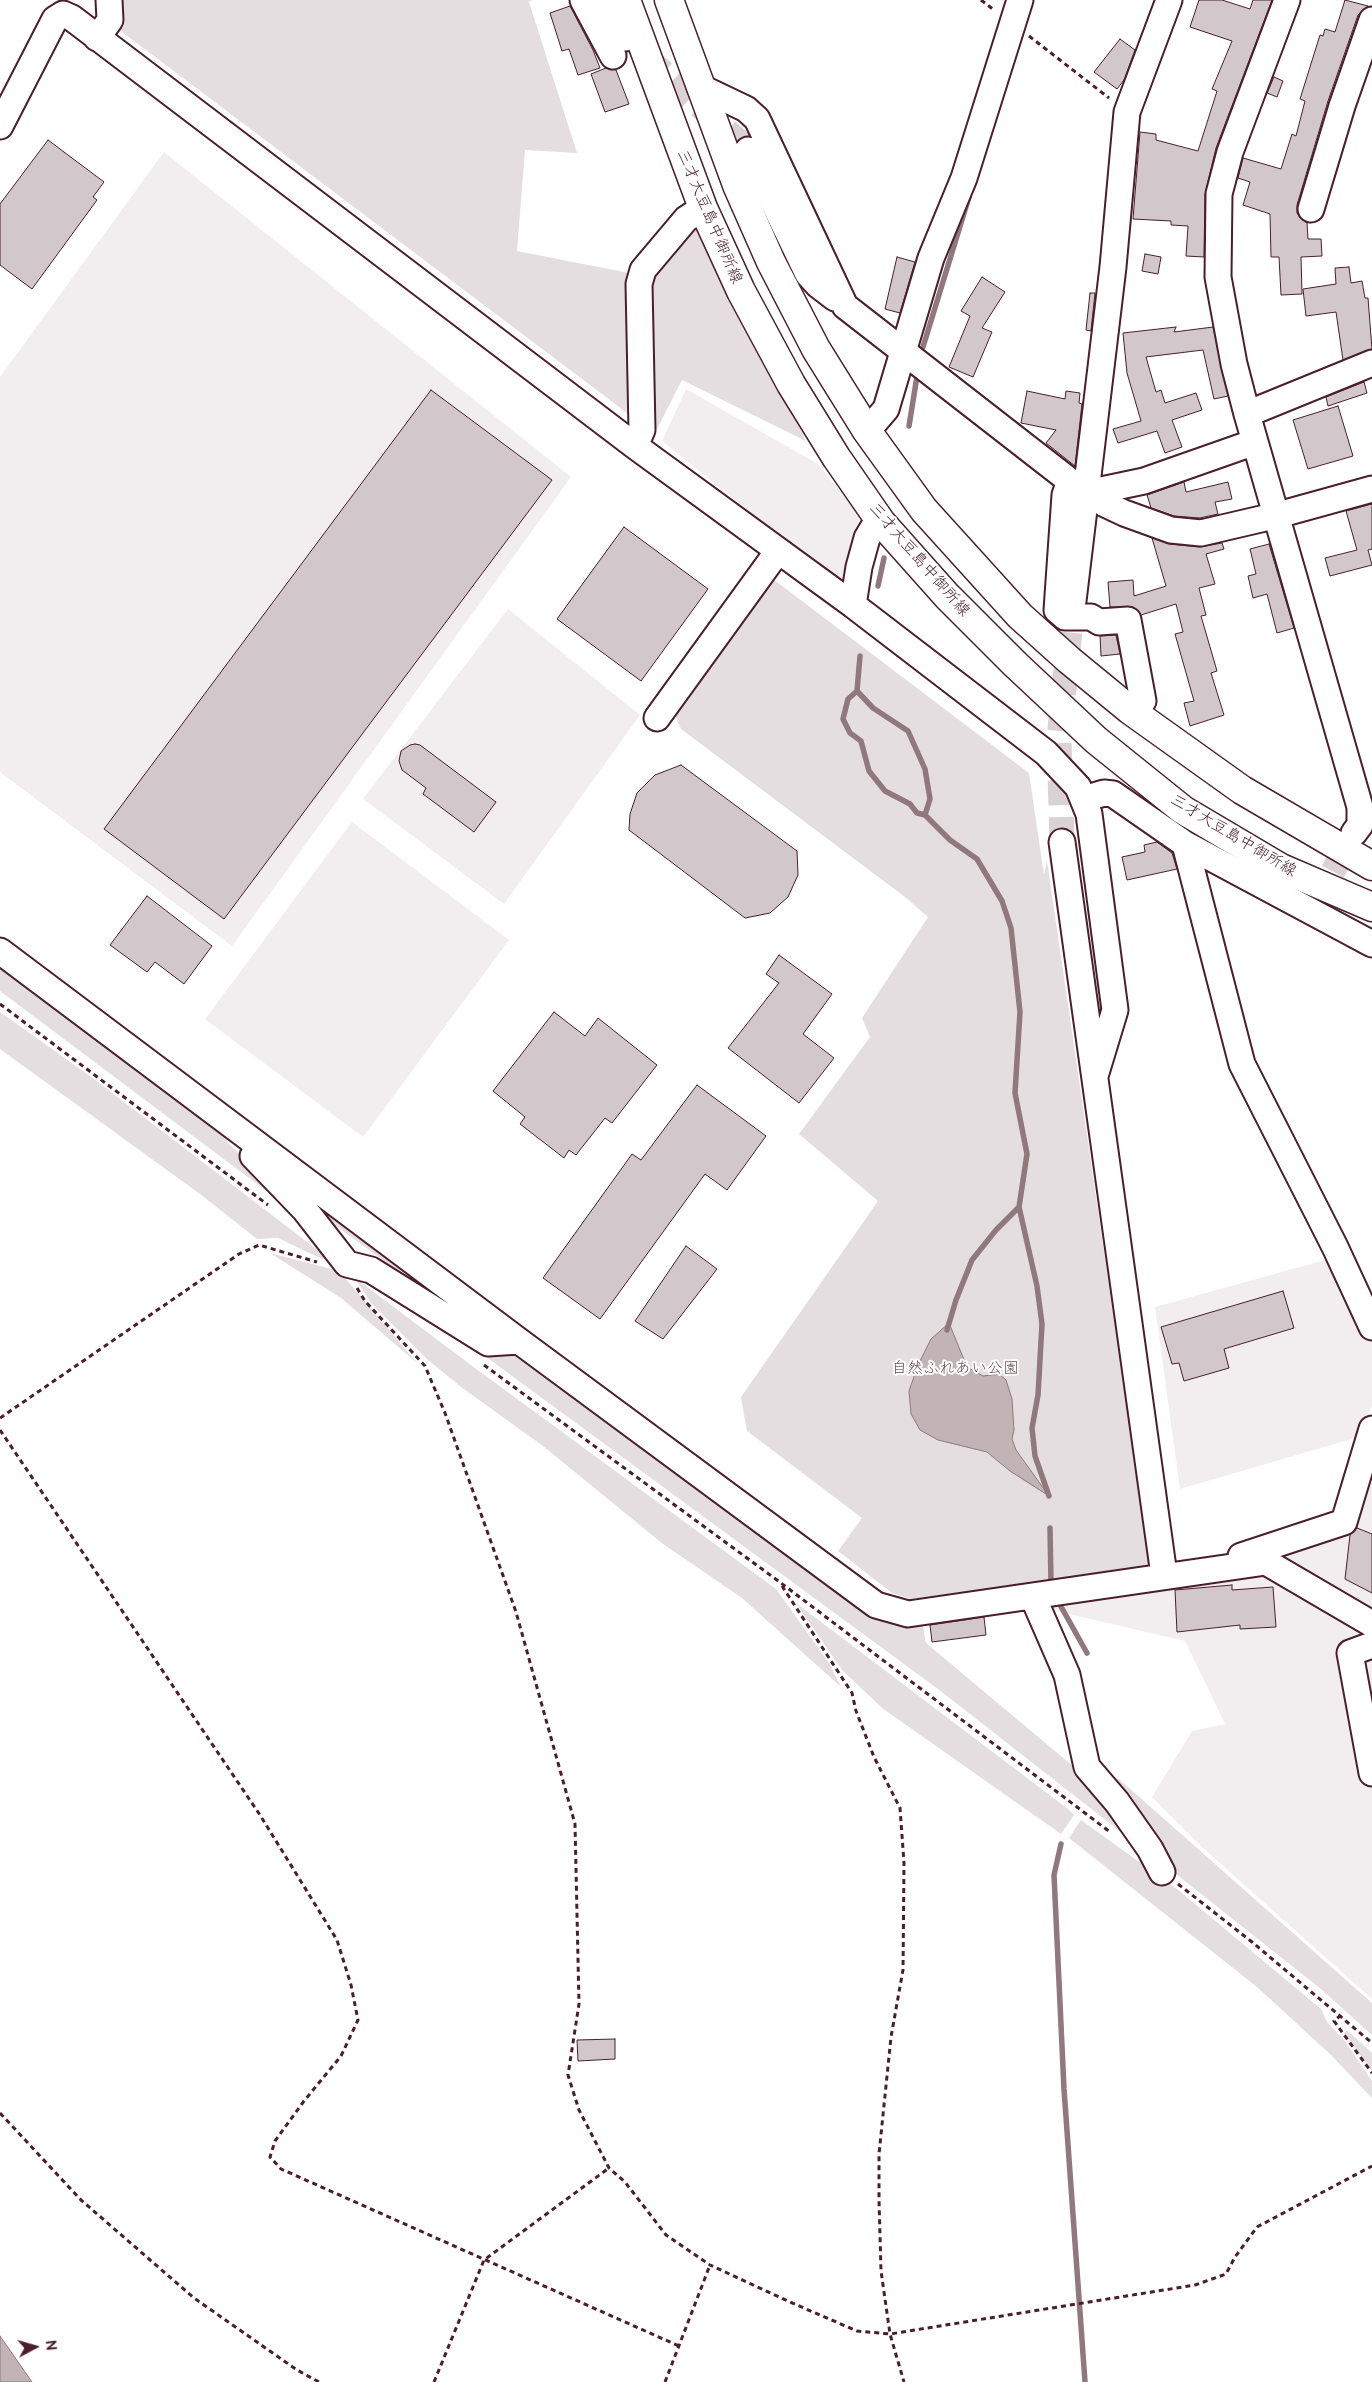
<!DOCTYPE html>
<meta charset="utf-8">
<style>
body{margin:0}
#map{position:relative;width:1372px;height:2382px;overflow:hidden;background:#fff;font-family:"Balsamiq Sans",sans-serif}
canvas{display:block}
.north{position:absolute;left:10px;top:2322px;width:50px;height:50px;-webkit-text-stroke:4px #fff;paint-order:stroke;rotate:84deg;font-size:14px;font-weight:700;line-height:20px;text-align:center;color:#4a1f2b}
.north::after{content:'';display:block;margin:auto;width:18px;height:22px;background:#4a1f2b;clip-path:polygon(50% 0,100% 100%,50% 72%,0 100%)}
</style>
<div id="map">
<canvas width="1372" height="2382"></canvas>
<div class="north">N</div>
</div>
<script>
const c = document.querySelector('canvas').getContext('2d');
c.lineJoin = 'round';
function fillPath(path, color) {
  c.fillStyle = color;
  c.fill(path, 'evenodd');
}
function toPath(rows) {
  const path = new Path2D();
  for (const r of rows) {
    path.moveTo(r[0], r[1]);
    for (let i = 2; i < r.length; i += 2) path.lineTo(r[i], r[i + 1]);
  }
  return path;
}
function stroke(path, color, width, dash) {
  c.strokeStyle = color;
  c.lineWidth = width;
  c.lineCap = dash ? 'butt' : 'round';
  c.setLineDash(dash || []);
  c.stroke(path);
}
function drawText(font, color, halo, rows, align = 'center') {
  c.font = font + ' "Balsamiq Sans","Klee One",sans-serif';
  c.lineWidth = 4;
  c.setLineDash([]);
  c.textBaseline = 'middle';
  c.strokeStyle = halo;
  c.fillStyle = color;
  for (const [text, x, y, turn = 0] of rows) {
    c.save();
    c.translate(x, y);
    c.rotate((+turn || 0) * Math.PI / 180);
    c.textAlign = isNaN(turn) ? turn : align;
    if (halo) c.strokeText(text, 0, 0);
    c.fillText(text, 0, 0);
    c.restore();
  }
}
fillPath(toPath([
 [164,152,571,477,232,946,0,772,0,377],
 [686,389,818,464,867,524,846,590,662,441],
 [508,609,640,715,504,904,363,799],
 [352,822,509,940,363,1137,205,1019],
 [1336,1257,1372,1343,1372,1405,1362,1436,1180,1489,1155,1307],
 [1372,1451,1372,1999,1203,1848,1152,1797,1192,1731,1225,1724,1185,1641,1034,1606,1346,1526]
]), '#f2eeef');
fillPath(toPath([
 [116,0,532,0,529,2,577,153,525,150,517,251,629,273,631,416,118,29],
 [696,221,806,441,682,380,655,433,648,279],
 [773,579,1029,773,1044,875,1047,861,1150,1566,911,1599,892,1593,838,1551,862,1518,747,1431,741,1397,878,1201,799,1134,870,1037,862,1018,928,917,905,897,681,729,675,715],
 [0,962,219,1127,229,1144,289,1202,293,1211,0,991],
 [0,1012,94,1079,332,1261,322,1259,278,1238,257,1239,200,1194,0,1049],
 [263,1153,486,1325,392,1267,309,1206],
 [270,1253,339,1271,417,1363,341,1298],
 [355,1278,479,1371,776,1589,829,1663,841,1687,742,1598,663,1544,543,1446,461,1387,428,1360,371,1303],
 [459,1337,504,1354,524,1355,840,1586,882,1620,922,1621,926,1643,1086,1777,1140,1847,938,1689],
 [796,1603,1068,1809,1074,1815,1061,1834,882,1708,842,1670],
 [1107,1776,1119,1779,1372,2003,1372,2035,1321,1989,1176,1874,1150,1832],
 [1081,1820,1178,1890,1321,2009,1327,2022,1344,2040,1372,2081,1372,2098,1331,2055,1257,1987,1069,1838],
 [1347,2030,1372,2053,1372,2071,1344,2033]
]), '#e5dee0');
const water = toPath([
 [949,1323,967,1367,983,1376,999,1374,1006,1380,1012,1399,1014,1430,1012,1439,1016,1450,1049,1496,1010,1471,987,1452,938,1440,920,1430,911,1414,909,1391,918,1365,931,1339,949,1323],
 [0,2336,32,2382,0,2382,0,2336]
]);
fillPath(water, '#c1b3b6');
stroke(water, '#91787e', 1);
stroke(toPath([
 [923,347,969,197],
 [909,426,918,370],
 [878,586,884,558],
 [860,656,857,691,873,708,908,731,925,769,930,799,925,815,950,840,977,859,1002,901,1011,928,1020,1012,1015,1093,1027,1154,1019,1207,1037,1286,1042,1324,1038,1395,1032,1428,1035,1456,1049,1496],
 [857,691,848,699,843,719,850,733,861,741,869,771,885,791,910,804,917,813,925,815],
 [947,1330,956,1300,972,1260,996,1230,1019,1207],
 [1050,1528,1051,1583],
 [1059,1603,1087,1653],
 [1061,1844,1054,1875,1064,2089,1085,2382]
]), '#91787e', 5.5);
const building = toPath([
 [1199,0,1222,0,1250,9,1253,0,1272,0,1216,148,1205,194,1204,257,1186,256,1188,226,1171,225,1171,221,1133,219,1140,132,1156,134,1156,140,1198,151,1217,91,1212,89,1232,41,1190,27,1199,0],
 [1345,0,1368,6,1358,15,1328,101,1297,205,1297,213,1300,218,1307,223,1308,239,1321,239,1322,256,1301,257,1302,294,1281,295,1279,257,1271,257,1270,214,1243,205,1250,182,1238,178,1243,158,1281,169,1292,134,1296,136,1305,101,1300,99,1320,35,1323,36,1325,29,1335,32,1345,0],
 [570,6,593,50,600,68,578,75,569,49,562,51,550,13,570,6],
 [1120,39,1135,50,1124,80,1117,89,1094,72,1120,39],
 [606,68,616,70,629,104,605,112,591,74,606,68],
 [1274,77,1283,81,1277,97,1267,93,1274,77],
 [48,140,104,182,93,197,97,200,32,289,0,265,0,204,48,140],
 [1145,254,1161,257,1158,274,1142,271,1145,254],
 [897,257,915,262,900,313,885,309,897,257],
 [1349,267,1351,283,1362,281,1365,298,1368,298,1372,349,1343,360,1336,312,1306,316,1303,289,1336,284,1335,268,1349,267],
 [982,277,1005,292,982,328,992,332,973,377,949,367,970,316,961,311,982,277],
 [1090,293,1095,293,1091,331,1086,330,1090,293],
 [1176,327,1174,332,1213,327,1228,396,1214,399,1203,350,1146,357,1156,392,1161,390,1165,403,1196,393,1202,410,1172,420,1182,447,1165,453,1157,431,1118,443,1113,429,1141,421,1127,373,1123,333,1176,327],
 [1364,382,1367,393,1328,406,1326,397,1364,382],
 [431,390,552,480,224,919,104,829,431,390],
 [1027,391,1065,399,1066,391,1080,393,1079,403,1082,404,1075,466,1046,443,1056,430,1021,423,1027,391],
 [1338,406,1353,456,1308,469,1293,420,1338,406],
 [1184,482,1186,492,1228,482,1232,499,1215,502,1218,514,1200,518,1174,516,1151,508,1147,495,1184,482],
 [1372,504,1372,549,1368,550,1372,565,1330,576,1325,558,1357,550,1346,511,1372,504],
 [624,527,708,589,641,681,557,619,624,527],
 [1152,538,1169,544,1200,547,1222,543,1224,549,1206,554,1215,584,1199,588,1206,615,1201,616,1217,671,1211,673,1224,715,1190,726,1184,703,1194,701,1175,634,1183,632,1176,604,1141,615,1133,607,1110,607,1108,582,1133,580,1134,596,1166,586,1152,538],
 [1269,544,1294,628,1277,633,1267,594,1253,598,1248,576,1256,574,1250,549,1269,544],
 [1116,635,1120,654,1101,656,1100,636,1116,635],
 [415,744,420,745,496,802,474,832,423,794,426,788,402,770,399,761,401,751,410,745,415,744],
 [681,765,797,851,798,875,788,897,770,913,745,918,629,830,630,814,637,793,655,775,681,765],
 [1157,842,1172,853,1177,869,1127,880,1122,857,1145,852,1144,845,1157,842],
 [147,896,212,946,184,984,155,962,147,972,110,945,147,896],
 [779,955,832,994,803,1034,834,1058,799,1103,728,1048,779,983,766,974,779,955],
 [554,1012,585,1036,598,1018,657,1065,612,1123,605,1118,576,1155,569,1150,564,1158,520,1124,525,1117,493,1091,554,1012],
 [697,1085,766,1136,727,1190,705,1174,600,1319,543,1278,632,1154,641,1160,697,1085],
 [686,1246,717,1269,663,1339,635,1321,686,1246],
 [1283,1291,1294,1328,1224,1349,1229,1368,1184,1381,1179,1363,1172,1364,1161,1327,1283,1291],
 [1357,1528,1372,1534,1372,1593,1345,1579,1350,1535,1357,1528],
 [1232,1585,1232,1590,1273,1587,1276,1627,1240,1629,1240,1625,1177,1632,1175,1590,1232,1585],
 [984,1617,986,1635,932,1642,930,1625,984,1617],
 [615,2039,615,2059,578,2061,577,2040,615,2039]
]);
fillPath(building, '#d2c7cb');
stroke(building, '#4a1f2b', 1);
stroke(toPath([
 [645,56,748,150],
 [1062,842,1059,739,1073,601],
 [1315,904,1354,833]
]), '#dbd2d5', 25, [25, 12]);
const minor = toPath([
 [583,0,613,56],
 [604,0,625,38],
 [1287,0,1230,152,1219,194,1218,277,1234,364,1247,414,1360,807,1360,825,1354,833],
 [97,38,110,20,109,0],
 [700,87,746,109,757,119,845,306,1070,481,1105,504,1124,513,1171,530,1201,533,1278,515,1372,489],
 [0,126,55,19,63,14,72,18,635,446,853,605,1046,753,1078,787,1089,814,1115,1010,1095,1076],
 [748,150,808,274,818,285,835,298],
 [1311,209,1342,106,1372,20],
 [1247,414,1372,363],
 [867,431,886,409,931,258,964,178,1020,0],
 [635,446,642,430,639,284,643,270,686,219,703,208],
 [1070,481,1065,495,1057,610,1065,617,1091,617,1099,622,1128,620,1143,701],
 [1087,493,1144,481,1255,442],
 [1073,601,1113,267,1127,112,1169,0],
 [853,605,859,567,867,538,873,528,881,522],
 [657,718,778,551],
 [1084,799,1104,793,1113,794,1185,844,1372,944],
 [1062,842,1164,1575],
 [1185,844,1242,1064,1335,1247,1372,1327],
 [0,951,519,1341,876,1605,908,1614,1266,1562,1372,1624],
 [253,1156,305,1210,347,1264,371,1270,488,1343,519,1341],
 [1241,1556,1344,1522,1372,1429],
 [1033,1597,1067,1675,1087,1767,1117,1802,1150,1849,1162,1872],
 [1372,1645,1350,1653,1372,1773]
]);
const major = toPath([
 [626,0,703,208,741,291,791,384,836,457,881,522,947,596,1015,664,1096,740,1183,810,1281,868,1372,907],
 [669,0,737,185,771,262,816,349,867,431,924,510,1020,616,1069,660,1130,710,1242,790,1372,866]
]);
stroke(minor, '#4a1f2b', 29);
stroke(major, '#4a1f2b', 31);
stroke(toPath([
 [981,0,994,10],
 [1029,36,1109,98],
 [0,1004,268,1205],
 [357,1288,365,1301,425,1366,445,1413,516,1612,575,1824,579,2004,568,2075,579,2110,609,2168,625,2182,666,2235,710,2265,790,2302,857,2331,890,2334,1195,2285,1226,2274,1235,2257,1257,2227,1372,2166],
 [484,1365,781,1583,1110,1832],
 [0,1418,239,1254,259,1245,317,1262],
 [0,1430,260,1815,337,1940,351,1985,358,2020,341,2056,304,2101,275,2141,270,2157,281,2169,679,2346],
 [782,1586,852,1693,856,1711,874,1757,900,1808,904,1863,903,1970,891,2037,879,2154,879,2200,881,2271,890,2334,904,2382],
 [1178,1884,1252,1942,1372,2043],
 [1341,2015,1334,2021,1372,2073],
 [0,2113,81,2200,194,2298,297,2370,319,2382],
 [434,2382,484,2260,609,2168],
 [665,2382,710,2265]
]), '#4a1f2b', 3, [5, 4]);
stroke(minor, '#fff', 25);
stroke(major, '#fff', 28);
drawText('16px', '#4a1f2b', '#fff', [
 ["三才大豆島中御所線",709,217,67],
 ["三才大豆島中御所線",919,560,49],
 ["三才大豆島中御所線",1233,836,31]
]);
drawText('16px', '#714f58', '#fff', [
 ["自然ふれあい公園",955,1369]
]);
</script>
